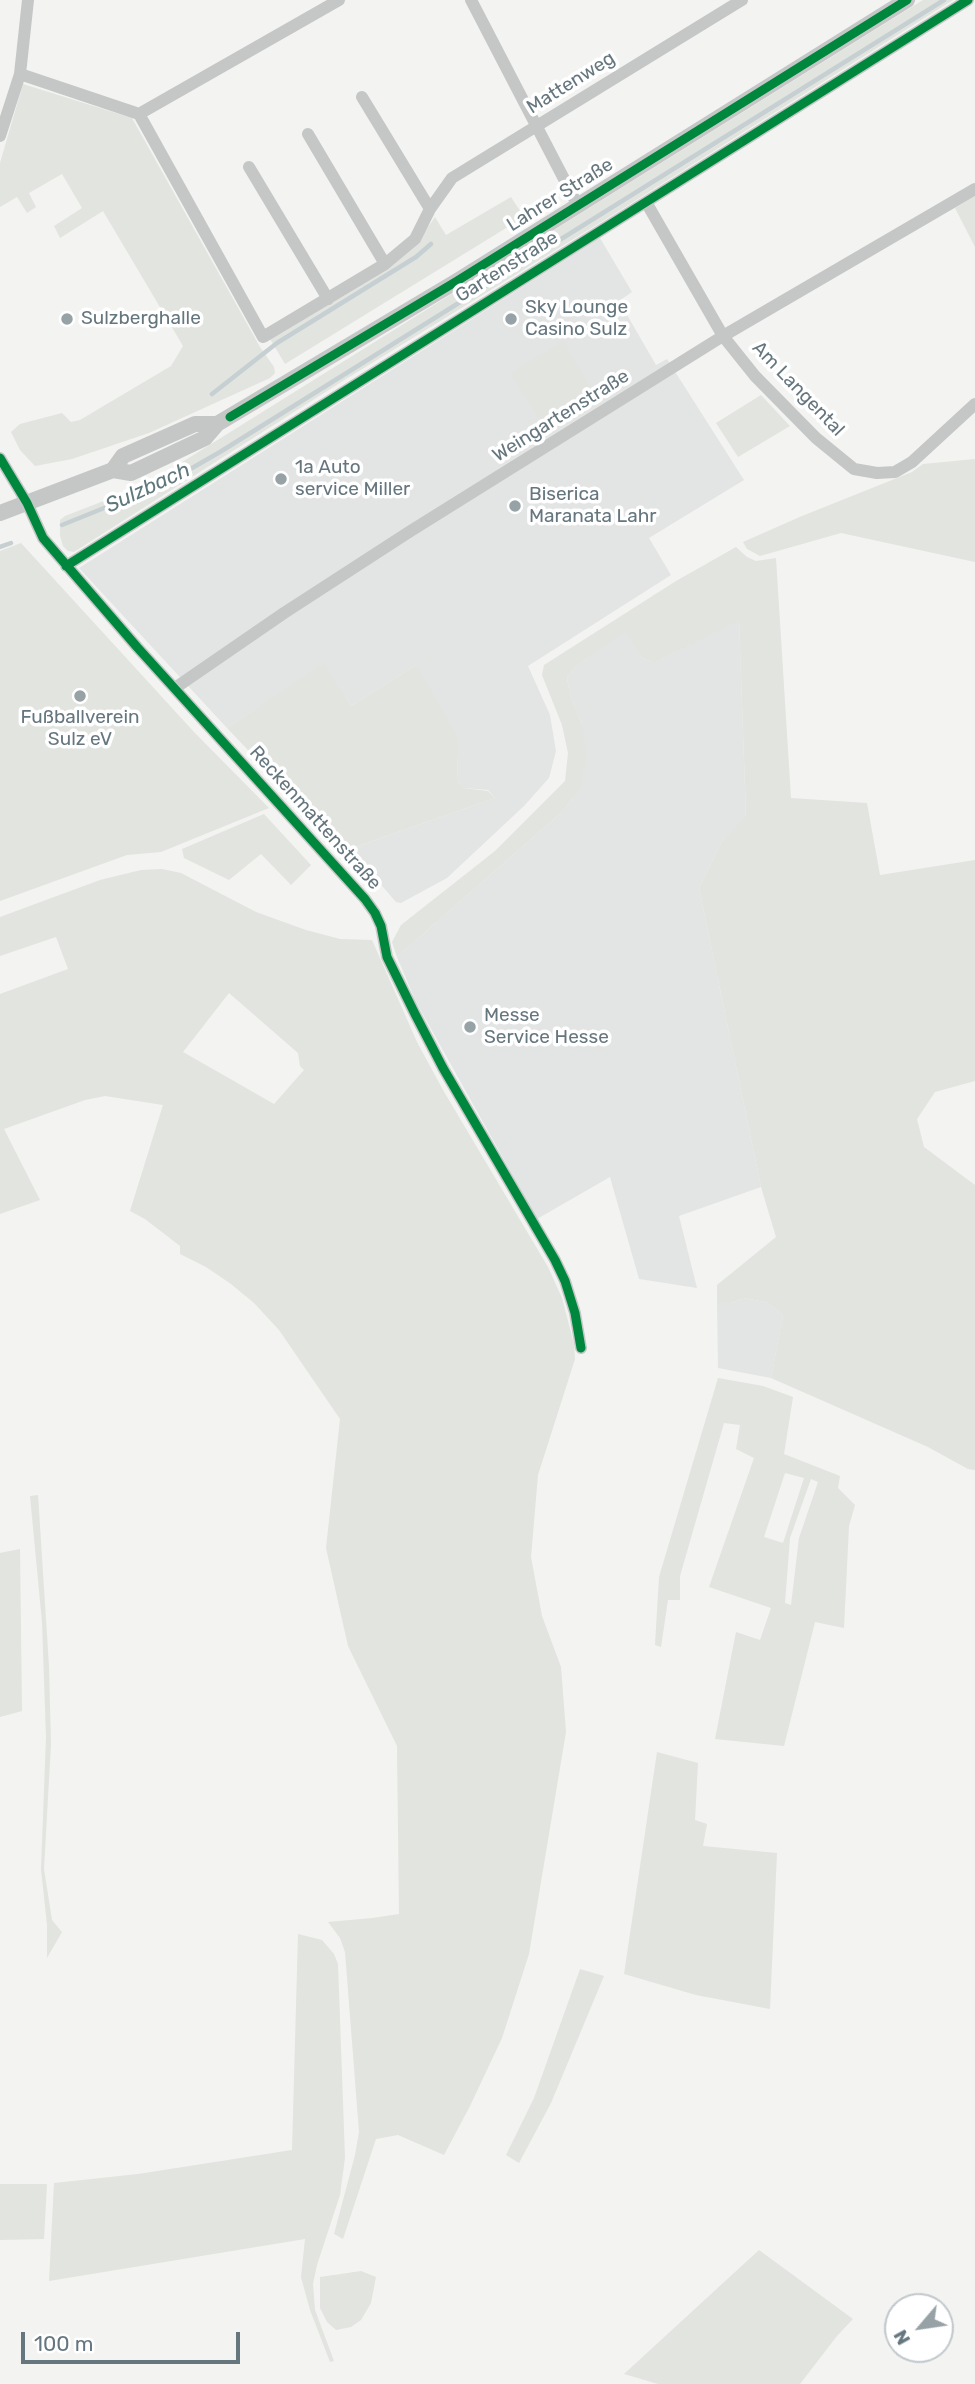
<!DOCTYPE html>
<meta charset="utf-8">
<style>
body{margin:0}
#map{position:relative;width:975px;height:2384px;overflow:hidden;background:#f3f3f1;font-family:Rubik,sans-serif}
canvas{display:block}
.north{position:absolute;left:884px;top:2293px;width:70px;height:70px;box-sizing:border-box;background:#fff;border:2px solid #c1c8cc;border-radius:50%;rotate:241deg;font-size:19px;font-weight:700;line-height:28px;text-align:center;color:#65767f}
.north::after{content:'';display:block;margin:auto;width:24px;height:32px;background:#97a2a7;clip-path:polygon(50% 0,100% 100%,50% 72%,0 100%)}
.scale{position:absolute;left:21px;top:2332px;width:219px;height:32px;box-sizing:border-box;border:4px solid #65767f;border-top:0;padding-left:9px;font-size:21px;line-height:24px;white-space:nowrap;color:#65767f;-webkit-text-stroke:5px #fff;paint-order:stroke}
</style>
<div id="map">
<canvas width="975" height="2384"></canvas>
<div class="north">N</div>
<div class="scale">100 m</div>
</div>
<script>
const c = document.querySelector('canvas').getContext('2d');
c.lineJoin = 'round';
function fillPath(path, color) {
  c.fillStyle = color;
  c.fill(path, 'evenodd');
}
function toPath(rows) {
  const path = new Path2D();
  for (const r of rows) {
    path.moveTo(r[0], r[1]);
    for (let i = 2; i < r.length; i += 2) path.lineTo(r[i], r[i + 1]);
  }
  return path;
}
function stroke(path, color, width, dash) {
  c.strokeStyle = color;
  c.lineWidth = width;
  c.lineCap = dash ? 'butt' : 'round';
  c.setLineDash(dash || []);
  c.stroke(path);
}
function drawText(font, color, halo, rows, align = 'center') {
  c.font = font + ' Rubik,sans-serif';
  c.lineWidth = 7;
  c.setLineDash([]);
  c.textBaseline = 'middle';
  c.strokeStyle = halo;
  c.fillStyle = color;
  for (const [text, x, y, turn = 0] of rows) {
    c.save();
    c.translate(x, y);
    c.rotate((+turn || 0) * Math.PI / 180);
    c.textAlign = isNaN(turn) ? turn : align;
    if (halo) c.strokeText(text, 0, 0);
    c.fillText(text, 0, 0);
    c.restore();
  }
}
fillPath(toPath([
 [600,238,632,292,619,301,656,365,667,359,744,480,649,538,671,575,528,666,550,715,556,751,549,778,524,806,447,878,401,903,396,902,350,849,495,798,488,790,464,788,457,780,458,754,416,665,351,706,324,664,227,728,79,568],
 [739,619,746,817,722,841,699,888,761,1187,679,1216,697,1288,639,1279,610,1177,537,1219,416,1002,397,957,562,812,575,796,582,725,570,695,567,678,576,666,625,631,642,658,654,663],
 [746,1298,768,1303,783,1315,771,1378,718,1368,717,1303,730,1303]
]), '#e3e4e4');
fillPath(toPath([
 [923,0,953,0,611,216,346,379,74,552,68,551,63,546,60,536,60,520,65,516,145,485,171,469],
 [23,84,132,118,260,347,274,367,275,373,270,378,149,433,72,459,35,466,20,450,11,432,20,424,62,413,71,422,80,420,171,366,183,346,103,211,60,238,54,226,82,208,62,174,29,193,36,207,27,213,17,197,0,207,0,163],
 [975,196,975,247,955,208],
 [511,197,524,217,285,364,270,339,369,279,413,248,435,217,446,235],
 [563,341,596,397,547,431,511,373],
 [761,395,790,426,738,457,716,423],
 [975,459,975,562,841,533,760,556,747,549,743,542,802,516,912,472,923,464],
 [21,543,194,732,269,808,161,852,127,855,0,901,0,551],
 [736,547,747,557,756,561,776,558,791,798,867,803,880,875,975,860,975,1081,935,1092,917,1119,924,1147,975,1185,975,1470,968,1469,928,1447,771,1378,783,1315,768,1303,746,1298,730,1303,717,1303,717,1285,776,1237,761,1187,699,888,722,841,746,816,739,620,654,663,642,658,625,632,576,666,567,678,570,695,582,725,586,755,581,782,575,796,562,812,397,957,392,942,401,925,495,851,565,781,568,753,562,725,542,675,544,665,676,581],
 [324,663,351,706,416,665,456,735,458,754,457,780,464,788,488,791,495,798,344,851,227,728],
 [264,814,311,865,291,885,261,854,229,880,184,858,182,849],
 [162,869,181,873,256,912,306,930,340,939,372,940,417,1042,443,1090,548,1267,562,1298,574,1344,575,1359,538,1475,531,1557,542,1616,561,1667,566,1732,529,1954,502,2038,470,2106,444,2155,398,2135,376,2139,343,2239,334,2234,355,2155,359,2132,345,1952,340,1938,328,1922,372,1918,399,1914,397,1746,348,1646,326,1548,340,1419,279,1330,254,1303,231,1284,206,1267,180,1254,180,1246,145,1219,130,1211,163,1105,105,1096,85,1100,4,1129,40,1200,0,1214,0,994,68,969,56,937,0,956,0,917,100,880,141,870],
 [229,993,298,1053,300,1066,304,1070,274,1104,183,1052],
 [718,1378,763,1386,793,1397,784,1454,840,1476,838,1488,855,1505,849,1526,844,1628,815,1622,784,1746,715,1739,736,1632,760,1640,771,1608,709,1587,754,1458,736,1449,740,1425,724,1423,680,1576,680,1600,668,1600,661,1647,655,1645,659,1577],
 [785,1473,804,1478,783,1543,764,1537],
 [811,1479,818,1482,799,1538,791,1605,785,1603,790,1538],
 [38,1495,49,1666,51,1744,44,1869,52,1920,62,1932,47,1958,47,1925,41,1869,46,1737,42,1622,30,1496],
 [20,1549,22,1711,0,1717,0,1553],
 [657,1752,698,1763,695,1820,707,1824,703,1846,777,1853,770,2009,696,1995,624,1974],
 [298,1934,322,1940,334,1954,338,1964,345,2158,340,2195,317,2265,313,2284,315,2310,334,2361,330,2362,310,2310,301,2277,305,2239,49,2281,54,2183,138,2174,292,2150],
 [580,1969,604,1976,551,2103,519,2163,506,2155,534,2098],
 [0,2184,47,2184,44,2239,0,2240],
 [759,2250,853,2319,837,2336,800,2384,658,2384,624,2374],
 [361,2271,376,2277,371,2303,361,2320,351,2327,336,2330,327,2322,320,2308,320,2277]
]), '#e2e4df');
stroke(toPath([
 [212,394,277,343,416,257,431,244],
 [62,525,166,483,220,452,944,0],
 [0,547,11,543]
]), '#c6cfd1', 4.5);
stroke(toPath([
 [471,0,577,204],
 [20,74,139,114,339,0],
 [362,97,430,209],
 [139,114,263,337,385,264,415,239,430,209,452,178,742,0],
 [308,134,385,264],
 [0,136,20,74,28,0],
 [249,167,328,299],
 [646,202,723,336,755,376,816,438,854,469,877,473,895,472,912,462,975,404],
 [0,458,27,503,43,538,137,647,365,899,375,913,381,926,387,957,415,1014,443,1068,555,1260,565,1281,575,1313,581,1348],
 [66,566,968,0],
 [175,688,284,613,409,532,723,336,975,189]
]), '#c5c7c7', 12);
stroke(toPath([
 [113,470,123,456,195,424,217,424],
 [0,513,113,470,131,473,205,438,217,424,457,281,907,0]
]), '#c5c7c7', 16);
stroke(toPath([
 [230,417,457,281,907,0],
 [0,458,27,503,43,538,137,647,365,899,375,913,381,926,387,957,415,1014,443,1068,555,1260,565,1281,575,1313,581,1348],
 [66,566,968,0]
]), '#00873e', 9);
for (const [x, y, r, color] of [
 [67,319,7,"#97a2a7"],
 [511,319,7,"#97a2a7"],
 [281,479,7,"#97a2a7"],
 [515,506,7,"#97a2a7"],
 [80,696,7,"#97a2a7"],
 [470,1027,7,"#97a2a7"]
]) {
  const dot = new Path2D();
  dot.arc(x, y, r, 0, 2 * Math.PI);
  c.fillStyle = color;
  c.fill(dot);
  stroke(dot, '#fff', 2.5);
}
drawText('19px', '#65767f', '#fff', [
 ["Mattenweg",571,83,-32],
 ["Lahrer Straße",560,195,-32],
 ["Gartenstraße",507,267,-32],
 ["Am Langental",798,389,46],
 ["Weingartenstraße",561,416,-32],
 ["Reckenmattenstraße",315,818,48]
]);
drawText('19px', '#65767f', '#fff', [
 ["Sky Lounge",525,308],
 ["Casino Sulz",525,330],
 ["Sulzberghalle",81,319],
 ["1a Auto",295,468],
 ["service Miller",295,490],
 ["Biserica",529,495],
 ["Maranata Lahr",529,517],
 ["Fußballverein",80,718,"center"],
 ["Sulz eV",80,740,"center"],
 ["Messe",484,1016],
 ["Service Hesse",484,1038]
], 'left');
drawText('italic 21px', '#60787d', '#fff', [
 ["Sulzbach",148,488,-25]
]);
</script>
